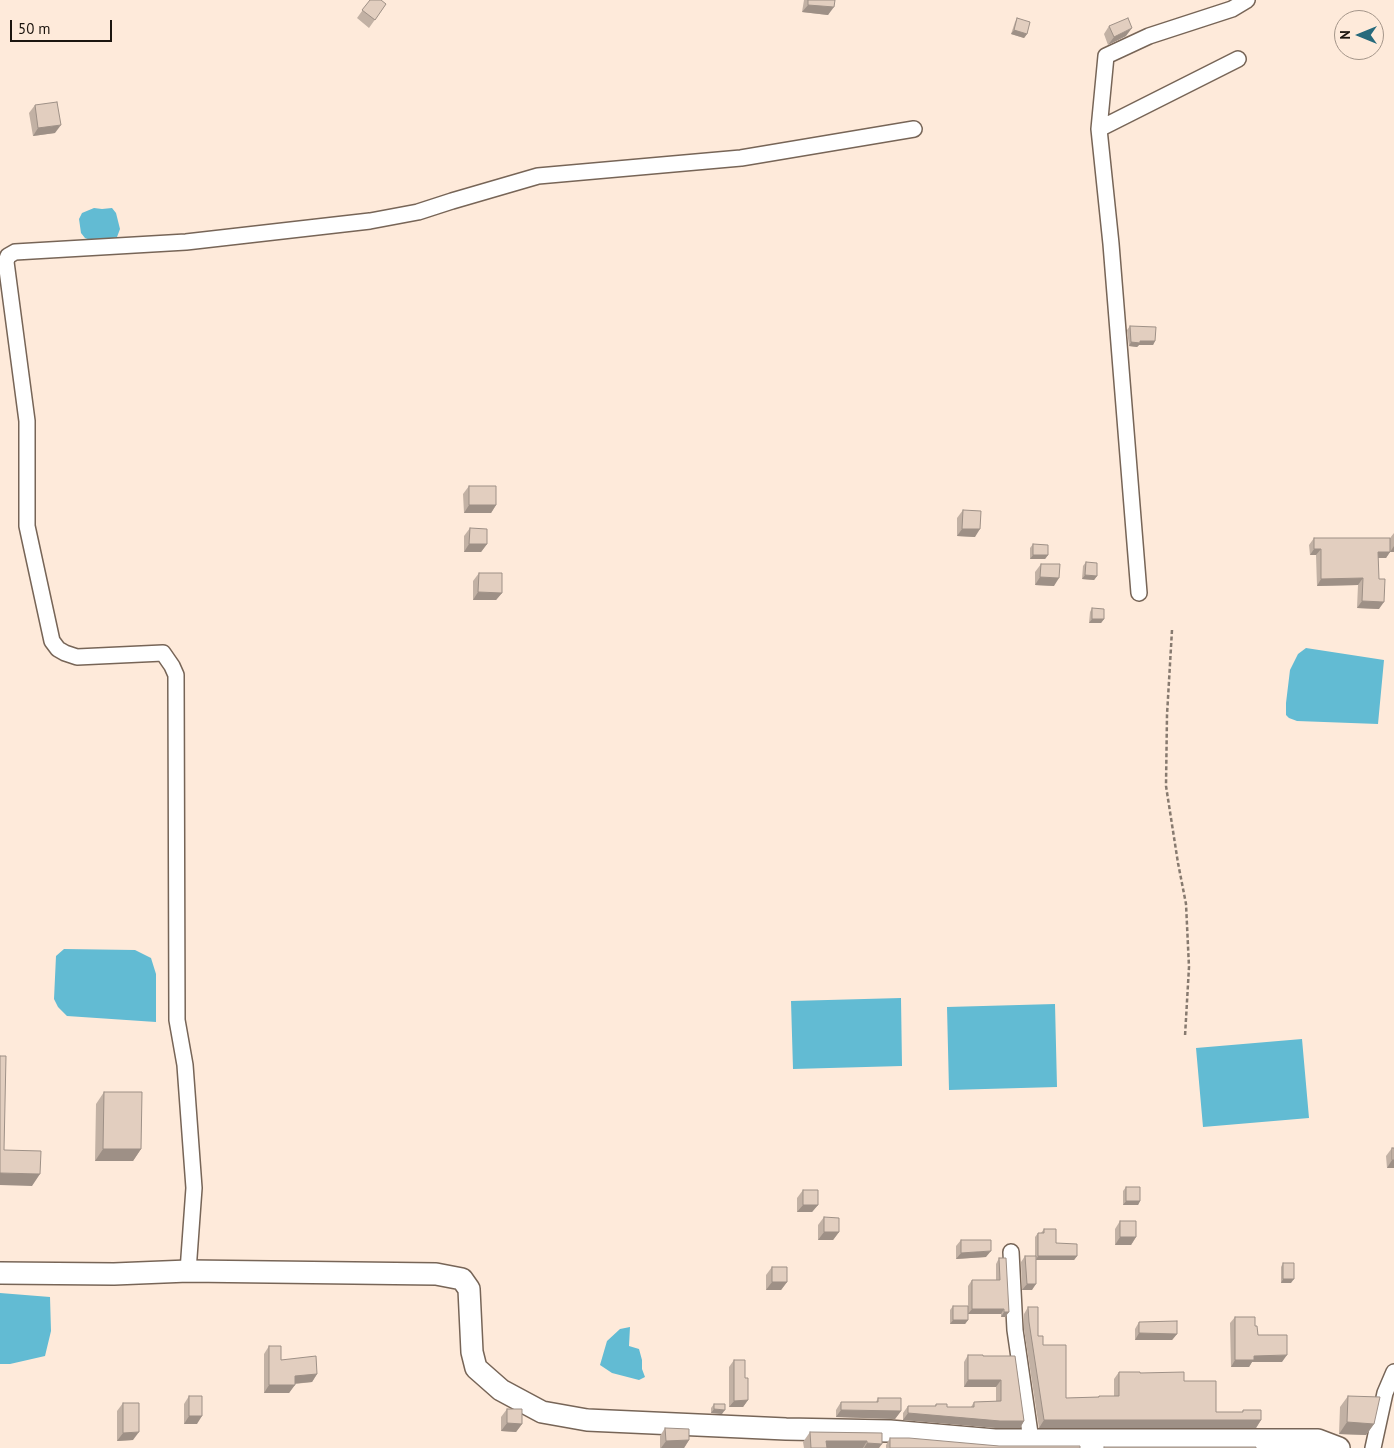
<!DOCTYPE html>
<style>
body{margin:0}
#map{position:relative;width:1394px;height:1448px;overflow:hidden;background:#feeada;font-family:"PT Sans",sans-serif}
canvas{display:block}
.north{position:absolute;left:1334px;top:10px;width:50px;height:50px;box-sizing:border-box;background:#feeada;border:1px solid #a49589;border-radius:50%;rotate:270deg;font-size:14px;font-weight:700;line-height:20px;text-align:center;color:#1c150f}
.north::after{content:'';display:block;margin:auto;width:18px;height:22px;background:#276a7c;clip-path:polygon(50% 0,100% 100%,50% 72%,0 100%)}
.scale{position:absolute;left:10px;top:20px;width:102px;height:22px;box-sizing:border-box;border:2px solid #1c150f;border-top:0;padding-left:6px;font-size:15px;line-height:18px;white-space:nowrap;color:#1c150f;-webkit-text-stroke:4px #feeada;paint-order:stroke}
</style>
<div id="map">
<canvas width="1394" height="1448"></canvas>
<div class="north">N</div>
<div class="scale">50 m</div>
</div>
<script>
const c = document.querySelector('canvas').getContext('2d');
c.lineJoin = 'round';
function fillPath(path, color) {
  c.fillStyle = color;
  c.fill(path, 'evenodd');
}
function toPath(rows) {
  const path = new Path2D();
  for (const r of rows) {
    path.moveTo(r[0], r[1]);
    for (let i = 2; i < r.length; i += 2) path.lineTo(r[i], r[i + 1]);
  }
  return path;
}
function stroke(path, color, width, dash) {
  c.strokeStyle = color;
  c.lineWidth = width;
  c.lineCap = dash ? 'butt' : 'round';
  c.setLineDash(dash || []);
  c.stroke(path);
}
fillPath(toPath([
 [94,208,102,209,112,208,116,213,120,229,117,237,109,239,90,240,85,238,81,233,79,219,82,213],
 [1306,648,1384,660,1378,724,1297,721,1289,718,1286,715,1286,703,1290,670,1298,654],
 [64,949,135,950,151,958,156,974,156,1022,67,1016,58,1007,54,999,56,956],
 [901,998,902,1066,793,1069,791,1001],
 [1055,1004,1057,1087,949,1090,947,1007],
 [1302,1039,1309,1118,1203,1127,1196,1048],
 [0,1293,50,1297,51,1331,45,1356,10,1364,0,1364],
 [630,1327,629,1346,639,1349,642,1360,642,1369,645,1377,639,1380,612,1373,600,1365,607,1341,620,1329]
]), '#62bbd3');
const street = toPath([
 [1099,129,1106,56,1149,36,1232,9,1247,0],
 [1139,593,1111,244,1099,129,1238,59],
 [1011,1252,1015,1330,1031,1440],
 [188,1271,194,1188,185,1065,177,1020,176,675,172,666,163,653,77,657,65,653,58,649,52,641,27,526,27,421,6,262,8,256,15,252,186,242,370,221,418,212,452,201,538,176,741,158,914,129],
 [1373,1448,1385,1393,1394,1372]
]);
const secondary = toPath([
 [0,1273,114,1274,188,1271,436,1274,462,1279,469,1289,472,1352,476,1368,501,1390,542,1412,587,1420,786,1429,890,1431,995,1440,1318,1440,1339,1448]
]);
stroke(street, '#776557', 18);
stroke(secondary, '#776557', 24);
stroke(toPath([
 [1172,630,1167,715,1166,786,1178,863,1186,904,1189,967,1185,1036]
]), '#877a6f', 2.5, [4, 2.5]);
stroke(street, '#fff', 15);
stroke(secondary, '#fff', 21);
fillPath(toPath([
 [370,0,386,4,369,28,357,18],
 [804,0,835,0,828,15,802,12],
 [1017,18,1027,34,1024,38,1011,34,1015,22],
 [1109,26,1126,36,1108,45,1104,34],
 [35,105,55,133,33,136,29,113],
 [1130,326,1155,341,1153,345,1139,345,1137,347,1129,346,1127,330],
 [469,486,496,505,491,513,464,513,463,494],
 [963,510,975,537,957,536,957,518],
 [470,528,487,544,481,552,464,552,464,536],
 [1394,533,1394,552,1390,552,1386,558,1378,558,1379,609,1357,608,1358,585,1317,586,1316,555,1310,555,1309,545,1314,538,1390,538],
 [1033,544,1048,555,1045,559,1030,559,1030,548],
 [1086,562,1097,576,1094,580,1082,579,1083,566],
 [1041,564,1054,586,1035,585,1035,572],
 [479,573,502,593,496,600,473,600,473,581],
 [1092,608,1104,619,1101,623,1089,623,1090,612],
 [104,1092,141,1149,133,1161,95,1161,96,1104],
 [1392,1148,1394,1168,1387,1168,1386,1156],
 [1126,1187,1140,1201,1138,1205,1123,1205,1123,1191],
 [803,1190,818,1205,812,1212,797,1212,797,1198],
 [824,1217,839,1232,833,1240,818,1240,818,1225],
 [1120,1221,1136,1237,1131,1245,1115,1245,1115,1229],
 [1044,1229,1056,1243,1077,1256,1074,1260,1036,1260,1032,1290,1022,1290,1021,1262,1025,1256,1035,1256,1035,1237,1038,1233,1041,1233],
 [961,1240,986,1257,956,1259,956,1246],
 [999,1258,1009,1312,1005,1317,1001,1317,1001,1314,968,1314,968,1286,972,1280,996,1280,996,1264],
 [1283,1263,1291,1283,1281,1283,1281,1267],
 [772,1267,787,1282,781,1290,766,1290,766,1275],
 [953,1306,968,1320,965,1324,950,1324,950,1310],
 [1028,1307,1038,1336,1043,1345,1066,1398,1098,1397,1099,1396,1114,1396,1114,1379,1119,1372,1140,1373,1184,1381,1216,1412,1242,1412,1243,1410,1261,1420,1256,1428,1039,1428,1024,1329,1024,1314],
 [1235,1317,1255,1326,1258,1335,1282,1362,1252,1362,1249,1367,1231,1367,1230,1323],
 [1139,1322,1177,1334,1172,1340,1135,1340,1135,1329],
 [269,1346,281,1360,317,1374,312,1382,295,1384,289,1393,264,1393,264,1354],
 [968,1355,983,1356,1015,1356,1024,1421,1020,1428,996,1428,903,1420,903,1413,908,1406,935,1406,936,1404,947,1407,971,1407,974,1402,996,1401,996,1387,964,1387,964,1362],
 [734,1360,745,1378,748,1400,743,1407,729,1407,729,1367],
 [189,1396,197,1424,184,1424,184,1404],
 [1348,1396,1374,1424,1366,1435,1339,1434,1340,1407],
 [878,1398,901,1411,895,1419,836,1417,836,1410,841,1402,876,1402],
 [123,1403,133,1440,117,1441,117,1411],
 [714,1404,722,1414,711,1413,711,1408],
 [507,1409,522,1424,516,1432,501,1431,501,1417],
 [665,1428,689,1440,684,1448,660,1448,660,1436],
 [810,1432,882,1433,879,1448,804,1448,803,1442],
 [890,1438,999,1446,1080,1448,886,1448,886,1445]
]), '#c2b1a4');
fillPath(toPath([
 [808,5,834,7,828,15,802,12],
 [1132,28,1126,36,1108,45,1114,37],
 [1014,30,1027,34,1024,38,1011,34],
 [61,125,55,133,33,136,38,128],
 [1140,341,1155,341,1153,345,1139,345,1137,347,1129,346,1131,342],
 [469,505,496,505,491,513,464,513],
 [962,529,980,529,975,537,957,536],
 [469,544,487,544,481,552,464,552],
 [1394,546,1394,552,1390,552,1386,558,1374,558,1378,552,1390,552],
 [1314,549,1321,549,1316,555,1310,555],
 [1033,555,1048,555,1045,559,1030,559],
 [1085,575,1097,576,1094,580,1082,579],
 [1040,577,1059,578,1054,586,1035,585],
 [1363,578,1358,585,1317,586,1321,579],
 [478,592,502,593,496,600,473,600],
 [1362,601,1384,602,1379,609,1357,608],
 [1092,619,1104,619,1101,623,1089,623],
 [103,1149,141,1149,133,1161,95,1161],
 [1392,1160,1394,1160,1394,1168,1387,1168],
 [0,1173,40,1174,32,1186,0,1185],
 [1126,1201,1140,1201,1138,1205,1123,1205],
 [803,1205,818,1205,812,1212,797,1212],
 [824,1232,839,1232,833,1240,818,1240],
 [1120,1237,1136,1237,1131,1245,1115,1245],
 [991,1251,986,1257,956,1259,961,1253],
 [1038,1256,1077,1256,1074,1260,1036,1260],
 [1283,1279,1294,1279,1291,1283,1281,1283],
 [772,1282,787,1282,781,1290,766,1290],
 [1027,1284,1036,1284,1032,1290,1022,1290],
 [972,1309,1004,1309,1001,1314,968,1314],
 [1004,1312,1009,1312,1005,1317,1001,1317],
 [953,1320,968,1320,965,1324,950,1324],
 [1139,1333,1177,1334,1172,1340,1135,1340],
 [1287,1355,1282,1362,1252,1362,1249,1367,1231,1367,1235,1360,1254,1356],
 [317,1374,312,1382,290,1384,295,1376],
 [968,1380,1001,1380,996,1387,964,1387],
 [269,1385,295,1385,289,1393,264,1393],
 [748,1400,743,1407,729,1407,734,1401],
 [714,1409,725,1410,722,1414,711,1413],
 [841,1410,901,1411,895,1419,836,1417],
 [908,1413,1024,1421,1020,1428,996,1428,903,1420],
 [189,1416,202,1416,197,1424,184,1424],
 [1044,1420,1261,1420,1256,1428,1039,1428],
 [1347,1422,1374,1424,1366,1435,1339,1434],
 [507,1423,522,1424,516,1432,501,1431],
 [139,1432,133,1440,117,1441,123,1433],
 [689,1440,684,1448,661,1448,666,1441],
 [826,1441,867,1441,863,1448,822,1448],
 [867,1443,882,1444,879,1448,864,1448]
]), '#9e9086');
const building = toPath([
 [370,0,381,0,386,4,375,20,362,10,370,0],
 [808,0,835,0,834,7,808,5,808,0],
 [1017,18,1030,22,1027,34,1014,30,1017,18],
 [1128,18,1132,28,1114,37,1109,26,1128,18],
 [57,102,61,125,38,128,35,105,57,102],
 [1130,326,1156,327,1155,341,1140,341,1140,343,1131,342,1130,326],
 [469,486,496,486,496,505,469,505,469,486],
 [963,510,981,511,980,529,962,529,963,510],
 [470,528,487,529,487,544,469,544,470,528],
 [1314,538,1390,538,1390,552,1378,552,1379,579,1385,579,1384,602,1362,601,1363,578,1321,579,1321,549,1314,549,1314,538],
 [1033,544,1048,545,1048,555,1033,555,1033,544],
 [1086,562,1097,563,1097,576,1085,575,1086,562],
 [1041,564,1060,564,1059,578,1040,577,1041,564],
 [479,573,502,573,502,593,478,592,479,573],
 [1092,608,1104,609,1104,619,1092,619,1092,608],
 [0,1056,6,1056,4,1150,41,1151,40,1174,0,1173,0,1056],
 [104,1092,142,1092,141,1149,103,1149,104,1092],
 [1392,1148,1394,1148,1394,1160,1392,1160,1392,1148],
 [1126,1187,1140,1187,1140,1201,1126,1201,1126,1187],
 [803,1190,818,1190,818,1205,803,1205,803,1190],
 [824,1217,839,1218,839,1232,824,1232,824,1217],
 [1120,1221,1136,1221,1136,1237,1120,1237,1120,1221],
 [1044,1229,1056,1229,1056,1243,1077,1244,1077,1256,1038,1256,1038,1233,1044,1233,1044,1229],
 [961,1240,991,1240,991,1251,961,1253,961,1240],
 [1025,1256,1036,1256,1036,1284,1027,1284,1025,1256],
 [999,1258,1006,1258,1009,1312,1004,1312,1004,1309,972,1309,972,1280,1000,1280,999,1258],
 [1283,1263,1294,1263,1294,1279,1283,1279,1283,1263],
 [772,1267,787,1267,787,1282,772,1282,772,1267],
 [953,1306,968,1306,968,1320,953,1320,953,1306],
 [1028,1307,1038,1307,1038,1336,1043,1336,1043,1345,1066,1345,1066,1398,1099,1397,1099,1396,1119,1396,1119,1372,1140,1372,1140,1373,1184,1372,1184,1381,1216,1381,1216,1412,1243,1412,1243,1410,1261,1410,1261,1420,1044,1420,1029,1322,1028,1307],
 [1235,1317,1255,1317,1255,1326,1257,1326,1258,1335,1287,1335,1287,1355,1254,1356,1254,1360,1235,1360,1235,1317],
 [1177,1321,1177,1334,1139,1333,1139,1322,1177,1321],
 [269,1346,281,1346,281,1360,316,1356,317,1374,295,1376,295,1385,269,1385,269,1346],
 [968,1355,983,1355,983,1356,1015,1356,1024,1421,1000,1421,908,1413,908,1406,936,1406,936,1404,947,1404,947,1407,974,1407,974,1402,1001,1401,1001,1380,968,1380,968,1355],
 [734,1360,745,1360,745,1378,748,1378,748,1400,734,1401,734,1360],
 [189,1396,202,1396,202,1416,189,1416,189,1396],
 [1348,1396,1380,1397,1374,1424,1347,1422,1348,1396],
 [878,1398,901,1398,901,1411,841,1410,841,1402,878,1402,878,1398],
 [123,1403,139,1403,139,1432,123,1433,123,1403],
 [714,1404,725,1404,725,1410,714,1409,714,1404],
 [507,1409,522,1409,522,1424,507,1423,507,1409],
 [665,1428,689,1429,689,1440,666,1441,665,1428],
 [810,1432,882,1433,882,1444,867,1443,867,1441,826,1441,827,1448,811,1448,810,1432],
 [890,1438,909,1438,999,1446,1080,1446,1080,1448,890,1448,890,1438],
 [1104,1447,1256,1447,1256,1448,1104,1448,1104,1447]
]);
fillPath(building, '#e2cebf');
stroke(building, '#9e9086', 1);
</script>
